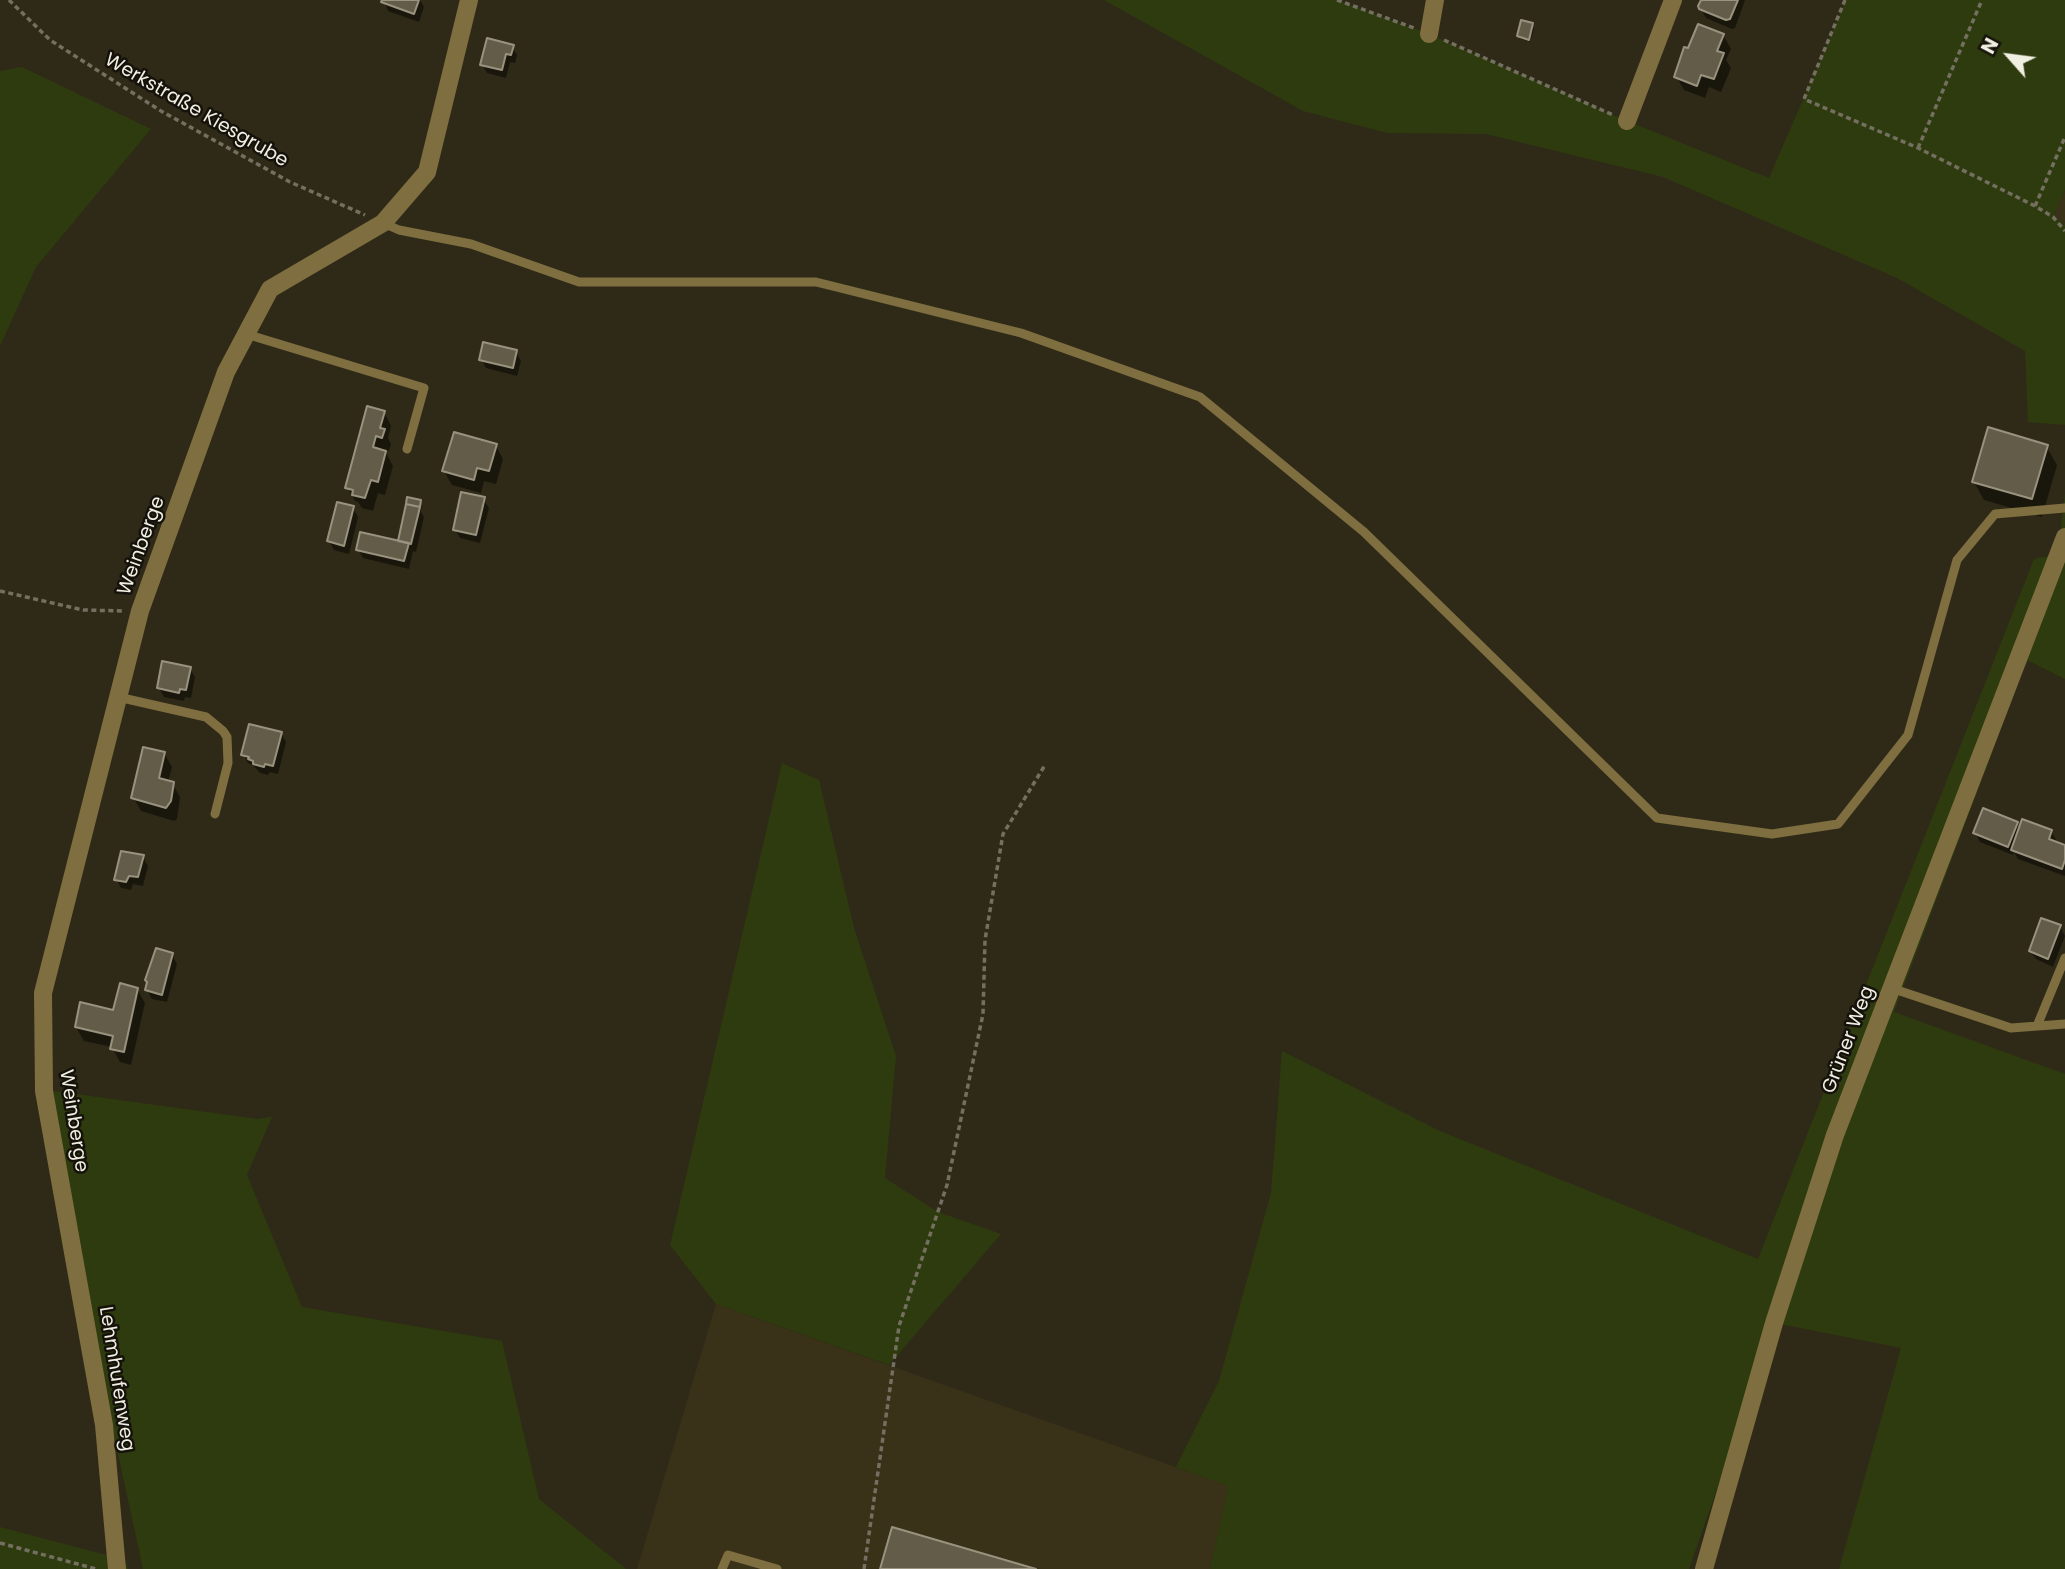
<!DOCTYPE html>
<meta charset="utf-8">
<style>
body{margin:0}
#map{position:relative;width:2065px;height:1569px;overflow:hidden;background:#2f2a18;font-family:Poppins,sans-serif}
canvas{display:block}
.north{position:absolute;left:1974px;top:21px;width:70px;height:70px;-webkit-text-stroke:5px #15120b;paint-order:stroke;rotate:298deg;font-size:19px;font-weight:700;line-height:28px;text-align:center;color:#f1eee2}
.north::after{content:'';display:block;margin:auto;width:24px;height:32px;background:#f1eee2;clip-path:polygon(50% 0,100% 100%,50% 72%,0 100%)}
</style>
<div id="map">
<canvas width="2065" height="1569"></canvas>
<div class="north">N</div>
</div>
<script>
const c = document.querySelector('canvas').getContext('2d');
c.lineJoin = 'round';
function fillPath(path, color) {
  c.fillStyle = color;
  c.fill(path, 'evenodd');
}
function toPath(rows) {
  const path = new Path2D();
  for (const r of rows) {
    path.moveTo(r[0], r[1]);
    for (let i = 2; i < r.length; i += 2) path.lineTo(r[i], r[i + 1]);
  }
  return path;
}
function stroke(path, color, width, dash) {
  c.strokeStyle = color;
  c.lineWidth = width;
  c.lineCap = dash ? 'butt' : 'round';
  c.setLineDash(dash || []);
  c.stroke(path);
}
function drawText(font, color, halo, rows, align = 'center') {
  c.font = font + ' Poppins,sans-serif';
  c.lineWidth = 5;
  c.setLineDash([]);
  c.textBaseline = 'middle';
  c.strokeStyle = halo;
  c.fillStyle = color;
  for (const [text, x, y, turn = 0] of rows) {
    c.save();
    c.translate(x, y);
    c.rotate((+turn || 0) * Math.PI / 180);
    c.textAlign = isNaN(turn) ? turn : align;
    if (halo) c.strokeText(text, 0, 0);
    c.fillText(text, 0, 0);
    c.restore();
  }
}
fillPath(toPath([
 [2065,190,2065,224,2053,217],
 [716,1304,1229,1486,1210,1569,637,1569]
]), '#393118');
fillPath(toPath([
 [1104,0,1337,0,1429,34,1627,121,1769,178,1846,0,2065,0,2065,190,2053,217,2065,224,2065,425,2028,422,2025,351,1897,278,1663,177,1486,134,1387,133,1303,111],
 [22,67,151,129,36,267,0,346,0,71],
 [2065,493,2065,679,2027,660,1894,1012,2065,1074,2065,1569,1839,1569,1901,1348,1775,1323,1689,1569,1210,1569,1228,1486,1176,1467,1219,1381,1271,1193,1282,1051,1440,1131,1758,1259,2034,559,2058,554],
 [782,763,819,780,854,928,896,1056,885,1178,938,1212,1001,1234,889,1365,716,1304,670,1245],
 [39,1089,258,1119,272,1117,247,1175,302,1307,502,1341,539,1499,626,1569,143,1569],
 [0,1527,125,1560,128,1569,0,1569]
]), '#2e3b0e');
fillPath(toPath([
 [384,0,420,0,424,7,419,22,388,11],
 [1703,0,1745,0,1735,28,1732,29,1706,18,1701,9],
 [1532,25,1534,29,1530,42,1521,39,1518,36],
 [1723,35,1731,49,1726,60,1731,68,1721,92,1709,87,1705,98,1684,90,1676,76,1689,50],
 [512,47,517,55,515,63,510,62,506,78,487,73,482,64],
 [516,352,521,361,517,376,486,368,481,359],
 [384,412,391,426,388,438,391,444,389,451,384,449,393,466,385,495,378,493,373,511,362,508,358,502,355,501,347,487],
 [496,446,503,459,496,484,484,481,481,493,452,485,444,471],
 [2046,446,2057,465,2042,517,1984,500,1974,482],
 [483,499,489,508,480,543,460,538,455,530],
 [420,502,422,506,421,512,424,517,416,552,413,551,409,569,363,558,358,549,399,543],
 [353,508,358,517,349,554,334,550,329,541],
 [190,669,195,677,191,698,185,697,184,701,164,697,159,688],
 [281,733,286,742,278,774,270,772,268,775,260,773,253,765,248,763,243,754],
 [164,753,172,767,168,782,172,783,180,797,177,819,174,821,141,811,133,797],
 [2017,824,2020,830,2051,831,2056,840,2055,843,2065,847,2065,876,2018,859,2014,852,2013,855,1980,842,1975,833],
 [143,857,148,866,143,886,133,884,131,890,121,888,116,879],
 [2060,927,2065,936,2053,967,2036,959,2030,951],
 [171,953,177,964,167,1002,152,999,147,990,148,984,146,981],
 [137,989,145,1003,131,1065,120,1062,112,1047,84,1041,76,1027,115,1012]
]), '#0007');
const building = toPath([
 [382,0,419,0,414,14,381,2,382,0],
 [1701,0,1738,0,1730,19,1726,20,1699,9,1698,6,1701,0],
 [1521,20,1533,23,1529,40,1517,36,1521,20],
 [1698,24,1724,34,1717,51,1724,53,1714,79,1701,75,1697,86,1674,77,1684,47,1688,48,1698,24],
 [487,38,514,45,511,55,506,54,502,70,480,65,487,38],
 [483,342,517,350,513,368,479,360,483,342],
 [367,406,385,411,380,428,385,429,382,438,376,436,373,447,386,451,378,482,371,480,365,498,352,495,353,490,345,488,367,406],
 [1988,427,2048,445,2032,499,1972,482,1988,427],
 [454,432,497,444,489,471,477,468,474,480,442,471,454,432],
 [461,492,485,497,476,535,453,530,461,492],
 [407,497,421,500,420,507,406,504,407,497],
 [337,502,354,506,344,546,327,541,337,502],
 [406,504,420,507,411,544,398,541,406,504],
 [360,532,409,543,404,561,356,550,360,532],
 [162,661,191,667,186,690,180,689,179,693,157,688,162,661],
 [249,724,282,732,273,766,265,764,264,767,253,764,253,761,248,759,249,757,241,755,249,724],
 [143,747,165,752,159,778,174,782,171,801,166,808,131,798,143,747],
 [1983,808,2018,822,2008,847,1973,833,1983,808],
 [2022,819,2052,830,2049,839,2065,845,2065,860,2062,869,2011,850,2022,819],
 [121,851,144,855,138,877,129,876,126,882,114,880,121,851],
 [2041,918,2061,925,2048,959,2029,951,2041,918],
 [156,948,173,953,162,995,145,990,147,982,145,980,156,948],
 [120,983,138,988,124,1052,110,1049,113,1036,75,1027,80,1002,113,1010,120,983],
 [892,1527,1036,1569,880,1569,892,1527]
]);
fillPath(building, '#625c49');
stroke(building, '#99927e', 2);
stroke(toPath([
 [9,0,50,40,161,111,290,182,365,215],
 [1337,0,1414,28],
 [1845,0,1804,99,1918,148,2035,206,2053,217,2065,231],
 [1444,40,1613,115],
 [1918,148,1982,0],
 [2035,206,2065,137],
 [0,591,83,610,124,611],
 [0,1543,96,1569],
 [864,1569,899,1326,947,1185,983,1014,985,940,1003,834,1045,765]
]), '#746f60', 3.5, [5, 3.5]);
stroke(toPath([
 [383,223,399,230,471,244,579,282,816,282,1021,333,1200,397,1364,532,1657,818,1772,834,1838,824,1908,735,1957,560,1995,514,2065,508],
 [246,334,424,388,407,449],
 [118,697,206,717,223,731,227,737,228,763,215,814],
 [1891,988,2011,1028,2065,1024],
 [2037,1026,2065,958],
 [722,1569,728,1555,777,1569]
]), '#7f6e3f', 9);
stroke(toPath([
 [1429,34,1435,0],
 [1627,121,1673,0],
 [117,1569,104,1425,44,1091,43,993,140,611,226,372,270,289,383,223,427,172,469,0],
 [1704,1569,1774,1323,1835,1135,2065,537]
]), '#7f6e3f', 18);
drawText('19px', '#f1eee2', '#15120b', [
 ["Werkstraße Kiesgrube",196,111,30],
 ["Weinberge",142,546,-70],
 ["Grüner Weg",1849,1040,-69],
 ["Weinberge",73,1121,81],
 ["Lehmhufenweg",116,1379,81]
]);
</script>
